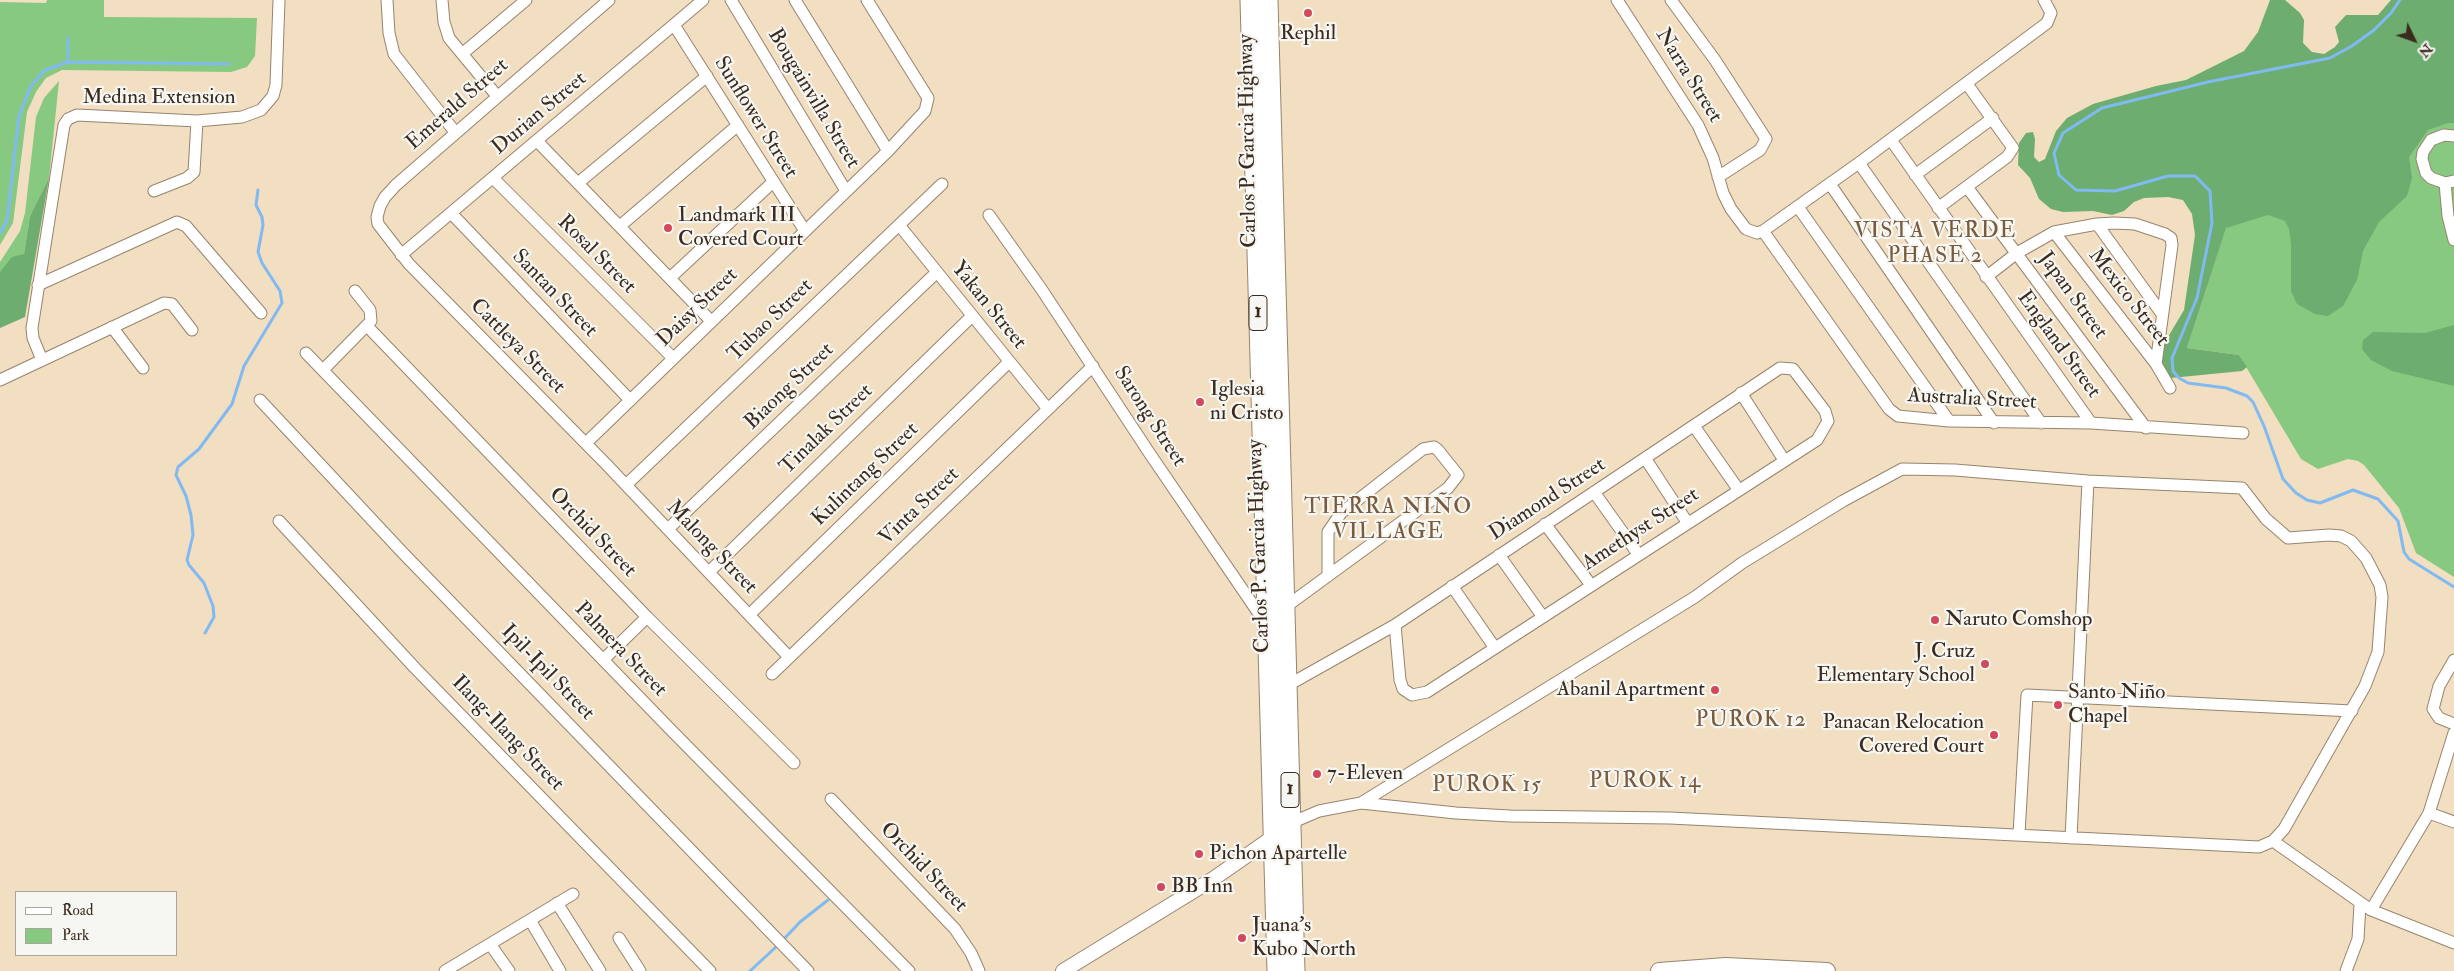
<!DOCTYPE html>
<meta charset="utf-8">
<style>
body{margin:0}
#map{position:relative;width:2454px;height:971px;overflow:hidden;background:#f2dec0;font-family:"IM FELL Double Pica",serif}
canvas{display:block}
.legend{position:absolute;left:15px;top:891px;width:162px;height:65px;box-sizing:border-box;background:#f6f6f2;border:1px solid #aba49d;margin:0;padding:6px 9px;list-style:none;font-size:15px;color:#3b2a1e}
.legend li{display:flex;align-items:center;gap:10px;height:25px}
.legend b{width:25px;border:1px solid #aba49d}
.north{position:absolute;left:2389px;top:15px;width:50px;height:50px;-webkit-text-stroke:4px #f6f6f2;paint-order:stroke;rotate:132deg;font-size:14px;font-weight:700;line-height:20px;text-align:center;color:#3b2a1e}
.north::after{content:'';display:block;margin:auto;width:18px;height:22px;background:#3b2a1e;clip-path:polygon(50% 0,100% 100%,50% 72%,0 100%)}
</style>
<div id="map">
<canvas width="2454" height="971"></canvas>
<ul class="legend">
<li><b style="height:6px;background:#fff"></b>Road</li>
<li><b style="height:14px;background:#87c981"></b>Park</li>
</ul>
<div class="north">N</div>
</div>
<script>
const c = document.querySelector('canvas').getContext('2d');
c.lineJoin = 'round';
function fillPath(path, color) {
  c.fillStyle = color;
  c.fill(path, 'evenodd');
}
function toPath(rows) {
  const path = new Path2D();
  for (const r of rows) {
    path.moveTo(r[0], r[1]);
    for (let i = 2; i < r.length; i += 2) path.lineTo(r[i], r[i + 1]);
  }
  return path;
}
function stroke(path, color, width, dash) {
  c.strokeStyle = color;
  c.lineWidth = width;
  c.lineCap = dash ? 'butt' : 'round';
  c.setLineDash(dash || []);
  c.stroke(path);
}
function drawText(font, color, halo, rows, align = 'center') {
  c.font = font + ' "IM FELL Double Pica",serif';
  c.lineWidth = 4.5;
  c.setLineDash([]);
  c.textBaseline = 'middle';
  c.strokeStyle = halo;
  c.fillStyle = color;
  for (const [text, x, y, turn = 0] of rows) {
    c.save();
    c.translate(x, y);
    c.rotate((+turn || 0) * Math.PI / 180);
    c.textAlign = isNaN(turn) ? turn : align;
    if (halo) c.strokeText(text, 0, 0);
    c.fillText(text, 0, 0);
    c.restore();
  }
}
fillPath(toPath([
 [47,0,104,0,104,17,257,18,255,56,247,67,231,72,62,70,46,78,36,92,27,112,13,223,0,245,0,2,46,3],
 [2454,73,2454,577,2416,553,2399,508,2364,465,2358,461,2348,459,2318,469,2301,459,2239,355,2187,348,2233,205],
 [59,81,49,178,30,216,24,254,0,272,0,262,20,231,25,213,36,117,44,98]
]), '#87c981');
fillPath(toPath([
 [2270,0,2285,0,2300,13,2304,20,2303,43,2312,52,2324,54,2335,47,2339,42,2335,27,2346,15,2378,15,2391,0,2454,0,2454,123,2448,123,2428,130,2409,157,2412,178,2407,196,2379,222,2363,251,2357,280,2343,306,2328,316,2315,314,2297,304,2291,291,2291,244,2289,229,2285,221,2268,215,2226,228,2187,348,2239,355,2247,367,2242,371,2171,378,2165,373,2161,362,2165,342,2184,310,2195,235,2192,214,2183,200,2168,197,2144,198,2134,202,2124,211,2112,215,2093,211,2063,212,2051,209,2039,199,2030,178,2018,165,2019,143,2026,133,2033,132,2035,139,2034,157,2039,162,2045,159,2056,131,2067,118,2093,104,2156,86,2186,80,2244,51,2258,32],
 [49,178,25,317,0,328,0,272,12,257,24,254,30,216],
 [2454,325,2454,386,2392,371,2371,360,2362,349,2363,340,2373,332,2425,333]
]), '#6dad6f');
stroke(toPath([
 [2400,0,2391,13,2374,30,2352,46,2330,58,2208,82,2102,108,2063,133,2054,153,2059,175,2076,190,2115,191,2168,176,2195,176,2210,191,2212,223,2197,298,2172,358,2173,371,2179,378,2188,383,2226,388,2247,396,2253,402,2264,426,2283,479,2296,493,2307,500,2320,503,2353,490,2378,499,2398,521,2404,552,2409,559,2454,587],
 [68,62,68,38],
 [0,233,7,221,19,116,31,86,45,70,68,62,229,64],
 [205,633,214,617,213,606,204,583,189,565,187,560,193,535,191,515,186,496,176,475,178,467,199,449,232,404,244,366,282,303,280,291,262,263,258,252,263,225,262,217,256,205,258,190],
 [783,940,800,922,828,900],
 [750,971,777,946]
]), '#81baf2', 3);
const minor = toPath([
 [387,0,389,33,394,54,455,132],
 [442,0,444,22,449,38,497,96],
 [609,0,396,185,385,197,380,206,377,217,378,224,409,264,606,464,789,657],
 [731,0,846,191],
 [795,0,888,151],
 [1617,0,1698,125,1713,158,1723,193,1731,209,1746,229,1757,233,1763,231,1863,160,2047,23,2051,13,2044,0],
 [1671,0,1715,60,1766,139,1760,150,1718,177],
 [674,25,805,231],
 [462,54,526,0],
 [2454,136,2444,135,2431,140,2423,152,2422,159,2426,173,2431,178,2445,183,2454,181],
 [1891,140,2091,423],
 [537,141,711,321],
 [1859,163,2041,423],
 [1915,175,1993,118],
 [493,178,673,358],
 [578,183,707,76],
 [2445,183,2448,216,2454,240],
 [1830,184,1994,423],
 [1967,187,2146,428],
 [154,191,187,178,194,172,197,121],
 [1798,207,1949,421],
 [1938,208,2007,157,2013,148,1967,84],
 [451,213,630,400],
 [989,215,1042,290,1150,454,1266,624],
 [2097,224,2162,314],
 [899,225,1048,409],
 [620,226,738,125],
 [1763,231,1889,409,1898,416,1949,421,2091,423,2243,433],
 [2054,232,2156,364,2170,388],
 [401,255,703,0],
 [1986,277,2017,253,2054,232,2097,224,2114,223,2135,224,2165,234,2171,238,2172,245,2156,364],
 [670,278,773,182],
 [38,285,177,222,186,226,261,313],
 [367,326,647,617,794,763],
 [112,327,143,368],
 [306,353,671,730,909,971],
 [42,360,33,338,32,328,64,125,68,119,77,115,197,121,242,117,261,110,273,96,276,85,279,0],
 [323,370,371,321,370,310,355,291],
 [0,380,164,303,172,304,192,330],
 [1741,393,1784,460],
 [260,400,402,552,808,971],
 [1694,426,1738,489],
 [586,443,888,151,925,111,928,98,867,0],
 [1645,458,1687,522],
 [626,485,942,184],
 [1594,492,1638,554],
 [279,521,415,668,710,971],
 [1545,524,1591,585],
 [668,529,937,272],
 [1499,555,1543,617],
 [709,572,972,316],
 [1452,586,1495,648],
 [1284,608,1448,488,1458,475,1438,450,1434,447,1423,449,1341,513,1328,532,1328,576],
 [749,615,1009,362],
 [603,660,647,617],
 [2454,660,2439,686,2433,709,2439,718,2454,724],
 [772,674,1093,366],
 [1283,688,1395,625,1780,368,1793,369,1825,411,1828,421,1817,440,1427,692,1412,695,1403,689,1400,680,1395,625],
 [831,799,955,929,971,953,979,971],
 [2429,813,2454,822],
 [1291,823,1319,811,1361,803,1456,813,1510,816,1670,818,2259,847,2273,841,2284,829,2365,686,2378,652,2382,597,2380,585,2366,558,2351,541,2341,536,2329,535,2288,538,2266,519,2242,488,2088,481,1955,470,1902,469,1843,501,1742,563,1695,597,1361,803],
 [2019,834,2027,695,2352,711],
 [2071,838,2088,481],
 [2273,841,2371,910,2454,943],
 [557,903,600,971],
 [2371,910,2429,813,2454,733],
 [530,920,560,971],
 [619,938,640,971],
 [490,944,509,971],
 [445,971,573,894],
 [2346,971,2358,939,2360,904]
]);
const tertiary = toPath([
 [1063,971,1213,879,1279,833]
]);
const secondary = toPath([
 [1659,971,1726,966,1827,971]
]);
const trunk = toPath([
 [1250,0,1277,971],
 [1268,0,1295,971]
]);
stroke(minor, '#96846f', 13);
stroke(tertiary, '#96846f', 16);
stroke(secondary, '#96846f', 18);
stroke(trunk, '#96846f', 21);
stroke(minor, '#fff', 11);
stroke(tertiary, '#fff', 14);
stroke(secondary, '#fff', 16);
stroke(trunk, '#fff', 19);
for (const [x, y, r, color] of [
 [1308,13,5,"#d1495b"],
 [668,228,5,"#d1495b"],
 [1200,402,5,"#d1495b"],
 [1935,620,5,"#d1495b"],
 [1985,664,5,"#d1495b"],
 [1715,690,5,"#d1495b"],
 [2058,705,5,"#d1495b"],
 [1994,735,5,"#d1495b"],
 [1317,774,5,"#d1495b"],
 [1199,854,5,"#d1495b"],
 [1161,887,5,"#d1495b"],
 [1242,938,5,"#d1495b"]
]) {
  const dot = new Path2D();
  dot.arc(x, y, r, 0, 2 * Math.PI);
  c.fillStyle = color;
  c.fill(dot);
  stroke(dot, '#f6f6f2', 2);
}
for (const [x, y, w] of [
 [1258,313,18],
 [1290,790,18]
]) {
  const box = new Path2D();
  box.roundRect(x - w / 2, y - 17.5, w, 35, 4);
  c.fillStyle = '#f6f6f2';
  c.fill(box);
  stroke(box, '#3b2a1e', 1);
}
drawText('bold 20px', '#3b2a1e', null, [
 ["1",1258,313],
 ["1",1290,790]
]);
drawText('21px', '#3b2a1e', '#f6f6f2', [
 ["Rephil",1308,34,"center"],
 ["Landmark III",678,216],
 ["Covered Court",678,240],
 ["Iglesia",1210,390],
 ["ni Cristo",1210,414],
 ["Naruto Comshop",1945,620],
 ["J. Cruz",1975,652,"right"],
 ["Elementary School",1975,676,"right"],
 ["Abanil Apartment",1705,690,"right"],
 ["Santo Niño",2068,693],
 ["Chapel",2068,717],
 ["Panacan Relocation",1984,723,"right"],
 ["Covered Court",1984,747,"right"],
 ["7-Eleven",1327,774],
 ["Pichon Apartelle",1209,854],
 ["BB Inn",1171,887],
 ["Juana's",1252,926],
 ["Kubo North",1252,950]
], 'left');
drawText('21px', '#3b2a1e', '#f6f6f2', [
 ["Narra Street",1688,76,58],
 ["Medina Extension",159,98],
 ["Bougainvilla Street",813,99,59],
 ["Emerald Street",458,105,-41],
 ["Durian Street",540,114,-40],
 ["Sunflower Street",755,118,58],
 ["Carlos P. Garcia Highway",1249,141,-91],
 ["Rosal Street",596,255,45],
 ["Santan Street",554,294,46],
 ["Japan Street",2072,296,54],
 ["Mexico Street",2128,298,52],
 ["Yakan Street",988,306,51],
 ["Daisy Street",698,308,-44],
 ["Tubao Street",771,321,-44],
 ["England Street",2058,345,54],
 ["Cattleya Street",517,347,45],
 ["Biaong Street",790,387,-44],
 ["Australia Street",1972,400,3],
 ["Sarong Street",1149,417,57],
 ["Tinalak Street",827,430,-44],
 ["Kulintang Street",866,475,-44],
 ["Diamond Street",1548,500,-33],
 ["Vinta Street",920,507,-44],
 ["Amethyst Street",1641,530,-33],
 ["Orchid Street",592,533,46],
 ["Carlos P. Garcia Highway",1260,546,-92],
 ["Malong Street",711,548,46],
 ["Palmera Street",620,650,46],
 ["Ipil-Ipil Street",547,673,46],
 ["Ilang-Ilang Street",507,734,46],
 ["Orchid Street",923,868,46]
]);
c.letterSpacing = '1px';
drawText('22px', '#7a5b3e', '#f6f6f2', [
 ["VISTA VERDE",1935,232],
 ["PHASE 2",1935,257],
 ["TIERRA NIÑO",1388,508],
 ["VILLAGE",1388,533],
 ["PUROK 12",1751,721],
 ["PUROK 14",1645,782],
 ["PUROK 15",1487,786]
]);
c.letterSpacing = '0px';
</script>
